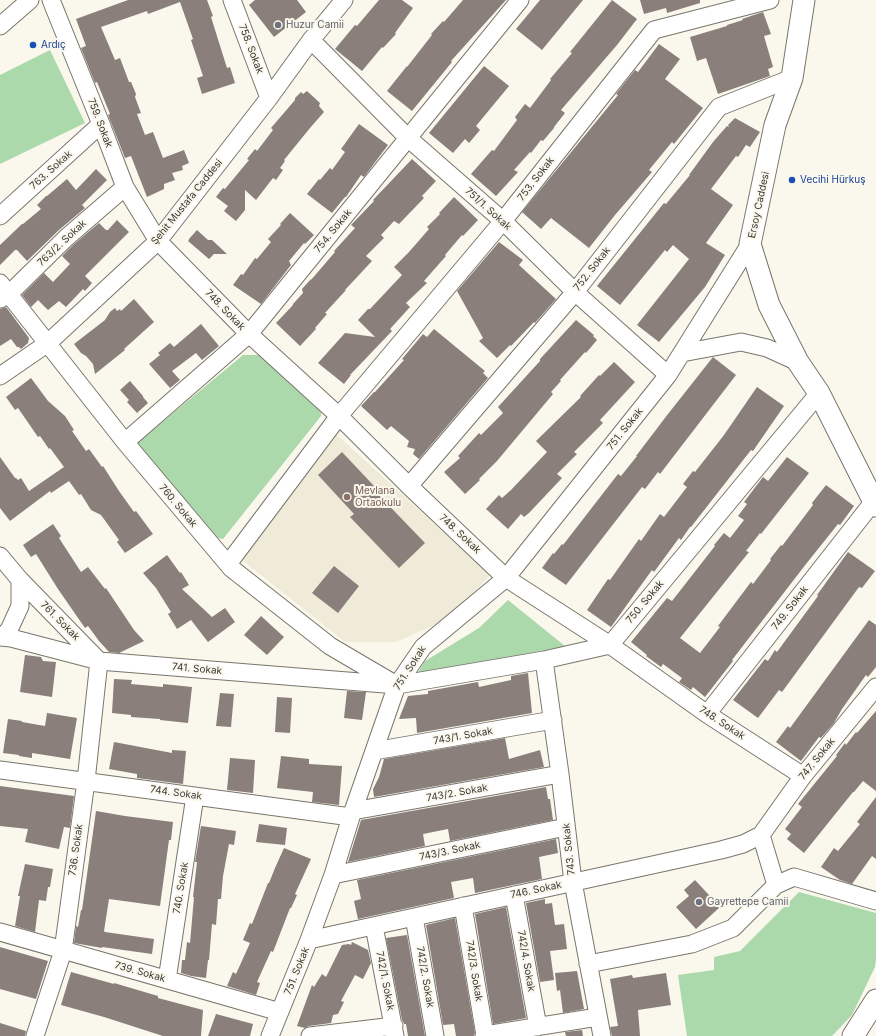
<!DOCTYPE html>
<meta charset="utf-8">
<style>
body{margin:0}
canvas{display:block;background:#faf7ec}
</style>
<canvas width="876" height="1036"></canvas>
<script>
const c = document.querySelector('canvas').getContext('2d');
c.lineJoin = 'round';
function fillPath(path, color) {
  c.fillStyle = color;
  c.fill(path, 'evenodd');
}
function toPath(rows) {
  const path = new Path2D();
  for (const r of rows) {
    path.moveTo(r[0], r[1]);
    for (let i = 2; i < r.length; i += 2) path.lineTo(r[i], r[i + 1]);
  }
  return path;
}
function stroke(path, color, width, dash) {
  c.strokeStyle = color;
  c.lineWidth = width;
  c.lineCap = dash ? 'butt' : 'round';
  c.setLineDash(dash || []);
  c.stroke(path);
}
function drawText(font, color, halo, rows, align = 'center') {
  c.font = font + ' Inter,sans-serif';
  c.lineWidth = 4;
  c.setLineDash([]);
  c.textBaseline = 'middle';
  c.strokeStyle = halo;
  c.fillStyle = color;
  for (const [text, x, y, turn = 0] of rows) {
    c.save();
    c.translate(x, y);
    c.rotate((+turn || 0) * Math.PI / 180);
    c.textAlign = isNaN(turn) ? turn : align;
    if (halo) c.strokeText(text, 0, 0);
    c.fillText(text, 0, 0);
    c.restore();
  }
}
fillPath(toPath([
 [336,434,490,575,450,618,396,642,345,642,242,560]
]), '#f0ead8');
fillPath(toPath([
 [50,50,85,123,0,164,0,75],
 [243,355,260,355,321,412,321,416,223,539,218,538,137,443],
 [508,600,565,646,416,676,425,661,479,628],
 [799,892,876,913,876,958,875,967,852,1015,832,1036,687,1036,678,975,714,970,714,957,740,951]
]), '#acd9ab');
fillPath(toPath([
 [128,0,207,0,213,16,211,17,227,68,230,67,235,83,202,94,197,78,203,76,191,40,193,39,180,2,148,14,147,11,101,27,115,60,120,58,129,82,131,82,136,94,135,97,141,113,137,114,145,135,153,132,163,158,184,150,189,163,182,166,183,170,172,173,175,180,164,184,164,189,147,197,131,156,125,158,108,115,110,114,97,82,95,83,81,48,86,46,76,19],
 [255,0,297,0,306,12,274,37,249,5],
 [379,0,402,0,413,8,395,33,396,34,383,48,382,47,362,71,335,49,355,25,357,26],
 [463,0,506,0,451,61,452,62,412,111,387,91,407,66,407,67,432,35,431,34,443,21,444,22],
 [540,0,583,0,542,50,516,29],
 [612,0,637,19,617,45,561,110,565,113,554,127,554,128,543,141,541,140,531,153,530,152,514,170,518,172,496,196,471,174,492,150,494,151,517,120,515,117,525,104,530,108,551,80,550,79,572,53,570,52],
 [640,0,700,0,700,3,667,13,666,8,644,14],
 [763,12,771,34,764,36,773,67,768,69,770,76,718,94,706,58,697,61,690,37,727,26,727,25,743,20,742,19],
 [659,44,680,59,665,79,703,108,674,144,672,142,649,170,652,172,615,215,589,248,551,218,541,229,522,212,618,95,616,94,635,70,638,72],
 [484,66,509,86,476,126,480,130,469,143,465,139,453,153,429,133],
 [307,91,320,103,319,106,324,112,310,128,284,160,285,161,280,168,283,170,276,180,273,178,256,200,245,190,245,210,236,221,224,211,228,206,216,197,223,188,225,189,249,160,247,159,255,149,257,151,273,130,271,128,295,100,295,98,301,92,303,94],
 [735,118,760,132,750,147,746,145,738,157,736,156,711,189,733,205,706,243,725,255,705,287,659,342,637,325,689,259,673,245,667,252,665,250,620,305,597,286,664,203,666,204,690,175,689,175,713,142,727,126,729,127,728,125],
 [359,124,388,145,364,177,361,175,346,197,345,197,332,213,307,194,319,179,320,180,330,168,332,170,345,152,341,149],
 [412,159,436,181,422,196,424,198,399,224,394,221,381,235,384,238,366,256,372,261,345,290,346,290,325,313,327,314,315,328,316,329,300,346,276,323,293,305,293,304,303,293,302,289,311,279,311,280,335,252,334,251,355,228,351,225,374,201,373,200],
 [96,169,107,180,82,205,85,208,59,230,27,261,17,250,15,250,0,265,0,245,22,224,23,224,41,209,37,205,46,196,47,196,67,179,76,190],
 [454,197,478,220,463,236,462,235,445,255,446,256,424,281,427,283,406,303,410,307,390,329,392,331,350,375,351,375,344,384,318,363,345,333,375,337,358,320,368,309,370,309,402,275,394,267,409,252,429,229,427,227,440,214,439,213],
 [290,213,314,235,305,244,304,243,289,261,291,265,261,304,233,285,241,274,243,275,255,258,257,259,271,242,268,239,281,225,280,224],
 [117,220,129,232,85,276,92,283,85,291,83,289,66,307,59,301,48,310,38,300,31,307,22,295,44,273,53,282,70,264,62,256,73,245,99,223,106,230,108,230],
 [197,230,208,240,212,240,227,254,214,254,209,259,188,241,189,240,189,239],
 [499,242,523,260,519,265,556,299,535,323,534,322,511,346,510,345,497,358,479,341,483,338,457,291],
 [134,299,154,322,124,349,125,350,95,374,93,364,86,356,81,353,74,344,105,320,110,312,115,308,117,311,120,309,121,311],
 [6,307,29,338,28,343,21,349,19,347,17,347,11,339,0,346,0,309],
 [576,320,594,335,593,336,597,340,586,353,585,352,560,380,561,381,551,392,553,394,497,461,479,479,480,480,465,494,444,472,460,458,458,456,479,433,481,435,503,413,498,407,540,361,540,359],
 [201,324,219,346,202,360,196,353,172,371,180,380,170,388,149,364,160,355,158,353,170,343,174,347],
 [434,329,485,371,483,373,488,378,419,459,413,454,415,449,407,447,409,441,391,426,387,430,361,406,374,392,375,392,404,360,402,359,423,334,427,337],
 [713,357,736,375,660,474,658,472,645,489,642,487,566,585,542,568,553,553,554,554,562,544,563,545,618,474,621,476,637,456,636,456,668,414],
 [614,362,635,382,600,420,603,423,574,452,577,454,557,474,562,478,529,513,524,517,521,514,508,529,486,509,499,495,502,498,511,490,547,452,536,441,581,397,580,396,599,375,600,376],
 [31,378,48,401,65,416,74,430,72,431,86,451,89,449,102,467,103,466,119,491,134,512,136,511,153,534,125,553,117,542,119,540,101,515,91,510,81,494,79,495,69,481,51,493,50,491,10,521,0,508,0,457,15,478,16,478,18,480,21,478,29,491,64,467,50,448,49,449,40,436,38,437,18,408,15,410,6,397],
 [130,381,143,396,143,397,148,403,137,413,127,402,129,400,120,390],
 [757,387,784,406,753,451,751,450,691,527,690,527,681,540,679,538,654,572,652,570,611,627,587,610,608,579,610,580,639,539,641,541,660,514,664,517,687,487,683,484,693,471,695,472,724,435],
 [342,452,375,487,373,489,425,543,399,568,350,517,354,514,318,475],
 [787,457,809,473,761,534,760,533,746,551,749,552,680,638,700,653,720,627,718,626,751,582,753,584,771,560,770,559,781,545,782,546,813,505,812,503,826,485,854,506,840,525,838,524,806,564,732,660,733,661,705,697,693,687,691,690,679,682,682,678,663,664,661,667,646,656,647,655,631,642,667,598,672,601,715,546,714,545,724,533,730,538,744,520,738,516,747,504,744,502,763,477,768,481],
 [53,524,61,536,59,538,81,572,88,567,105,589,106,588,134,630,144,641,119,653,109,652,99,641,88,626,85,628,58,589,36,554,31,557,23,545],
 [848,552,875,571,862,588,859,587,782,692,779,690,758,718,733,700,765,659,768,661,775,650,777,652,818,596,817,595],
 [167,555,180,573,181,572,189,585,182,589,212,617,225,608,235,622,208,642,191,620,177,629,168,614,171,612,156,588,143,573],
 [334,566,359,586,338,613,312,593],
 [261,616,284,637,267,655,244,635],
 [869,620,876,625,876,667,868,677,866,675,842,709,834,723,821,738,819,737,801,761,776,742,788,726,790,728],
 [25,655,41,657,43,661,56,662,52,697,20,692],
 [528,673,532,713,417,733,416,718,399,719,408,696,428,694,428,691,478,682,479,687,511,680,511,676],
 [114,679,132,680,131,684,163,687,163,684,192,687,188,723,160,720,160,719,131,717,131,715,112,713],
 [347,691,366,692,362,720,344,718],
 [220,693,234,694,231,727,216,726],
 [277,697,292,698,290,733,275,732],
 [876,711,876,791,863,781,854,792,853,792,804,853,787,839,791,834,785,829,802,807,798,804,837,756,836,755,845,743,846,745,856,732,857,733],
 [47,713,77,718,70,759,32,753,32,758,19,756,19,755,3,753,8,719,22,721,22,722,45,726],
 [505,738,509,759,540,750,544,767,374,797,373,789,379,777,384,759],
 [114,742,172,753,172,750,186,751,183,784,137,778,137,774,109,769],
 [281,756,309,759,309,764,342,766,339,805,312,802,313,792,277,788],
 [230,758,255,760,253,793,227,790],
 [0,786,74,796,70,828,64,827,59,849,25,842,28,829,0,826],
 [546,787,548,799,550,799,553,820,450,841,448,829,423,834,425,846,348,862,361,820],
 [876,797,876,859,872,856,852,884,840,880,821,867,834,848,838,851,860,824,857,822],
 [96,811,125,816,173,822,171,840,169,840,160,906,109,899,104,931,105,932,154,939,152,954,102,947,102,948,74,943,76,926,78,927,81,910,82,910],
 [259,824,287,828,285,845,256,842],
 [201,826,236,831,234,845,229,844,223,876,221,899,218,899,216,925,212,924,209,960,208,960,206,978,191,976,181,973,182,960,185,960,187,942,190,943,194,897,193,897,197,862,195,862],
 [556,839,558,853,539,857,542,879,475,893,473,878,451,882,454,898,358,919,354,901,361,899,357,880],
 [284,848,311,859,295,894,297,895,291,908,290,908,273,952,271,951,257,982,260,983,256,995,227,986,233,972,236,974,250,943,243,940,250,923,252,924,268,883,269,883,275,868],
 [25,864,53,869,50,887,48,887,46,901,39,900,35,932,15,926,20,896,18,896],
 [695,880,720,907,696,929,676,907,689,896,684,890],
 [545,899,545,904,552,903,555,925,564,924,567,949,550,951,554,980,540,982,526,903],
 [506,907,526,1018,493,1024,475,914],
 [455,918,475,1033,474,1036,456,1036,454,1024,443,1025,426,925],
 [407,935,425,1036,408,1036,406,1024,404,1024,402,1020,386,938],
 [352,942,368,950,371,963,363,979,355,975,341,1001,344,1002,338,1014,333,1015,331,1023,309,1026,305,1028,297,1026,312,985,314,987,322,974,326,977,342,945,349,944,351,945],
 [0,947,48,961,36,999,0,989],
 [577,971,584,1009,563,1013,560,990,557,991,555,973],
 [71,972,114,984,114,983,158,996,158,998,203,1010,201,1036,163,1036,104,1017,61,1005],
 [666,973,671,1005,638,1010,640,1036,612,1036,610,1027,618,1026,610,979,632,975,633,978],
 [216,1014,253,1024,250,1036,208,1036],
 [0,1023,26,1031,25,1036,0,1036],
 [582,1030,583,1036,566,1036,565,1032]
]), '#8a7f7a');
const minor = toPath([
 [51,0,101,124,125,187,158,241,249,334,339,416,409,486,506,578,610,645,707,714,803,776],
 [232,0,269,98],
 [0,26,30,0],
 [311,40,408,138,503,221,575,292,668,375],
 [0,216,101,124],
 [0,283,125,442,231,568,330,646,393,683],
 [0,299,9,294,66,238,125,187],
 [682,353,741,342,767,348,798,362],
 [0,376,48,343,158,241,269,98,311,40,344,0],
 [125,442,249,334,520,0],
 [409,486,575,292,719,107,792,78],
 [0,556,20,580,99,661,86,781,63,951,35,1036],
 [228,564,339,416,503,221,654,30,770,0],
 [0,637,11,638,99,661,397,685,544,660,610,645,819,393],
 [2,637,9,630,20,606,20,580],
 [544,660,560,774,573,882,602,1036],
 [707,714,874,501],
 [374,751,553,720],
 [0,770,351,817],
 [353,811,560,774],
 [761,835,776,885,794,877,876,901],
 [333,875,566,827],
 [514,895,538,1027],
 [463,906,485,1035],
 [414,917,435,1036],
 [374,926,395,1036],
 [0,932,280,1012],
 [309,940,721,850,743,844,761,835,803,776,876,687],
 [588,964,692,944,733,928,776,885],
 [167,980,195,796],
 [270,1036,309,940,333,875,351,817,397,685,423,647,506,578,668,375,750,244],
 [310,1036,394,1026],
 [484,1036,485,1035,598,1017]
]);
const major = toPath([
 [804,0,792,78,775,125,750,244,769,305,798,362,819,393,876,506],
 [853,1036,876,1000]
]);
stroke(minor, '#79766c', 19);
stroke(major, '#79766c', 23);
stroke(minor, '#fff', 17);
stroke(major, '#fff', 21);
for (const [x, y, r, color] of [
 [278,25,4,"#6b7280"],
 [33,45,4,"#1a4fb4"],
 [792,180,4,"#1a4fb4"],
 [347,497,4,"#8d6e63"],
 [699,902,4,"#6b7280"]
]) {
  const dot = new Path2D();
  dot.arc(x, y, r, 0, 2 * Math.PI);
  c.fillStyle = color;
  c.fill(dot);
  stroke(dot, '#faf7ec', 1.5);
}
drawText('10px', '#5b616d', '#faf7ec', [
 ["Huzur Camii",286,25],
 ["Gayrettepe Camii",707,902]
], 'left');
drawText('10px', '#164399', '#faf7ec', [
 ["Ardıç",41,45],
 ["Vecihi Hürkuş",800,180]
], 'left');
drawText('10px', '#3a3935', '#faf7ec', [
 ["758. Sokak",251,49,69],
 ["759. Sokak",100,123,69],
 ["763. Sokak",51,170,-42],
 ["753. Sokak",536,179,-52],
 ["Şehit Mustafa Caddesi",187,202,-51],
 ["Ersoy Caddesi",759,205,-78],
 ["751/1. Sokak",488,209,42],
 ["754. Sokak",333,231,-51],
 ["763/2. Sokak",62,243,-43],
 ["752. Sokak",592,269,-52],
 ["748. Sokak",225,310,46],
 ["751. Sokak",625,429,-51],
 ["760. Sokak",178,506,50],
 ["748. Sokak",460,534,43],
 ["750. Sokak",645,602,-50],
 ["749. Sokak",790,608,-52],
 ["761. Sokak",60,621,45],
 ["751. Sokak",410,668,-57],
 ["741. Sokak",197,669,5],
 ["748. Sokak",722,723,33],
 ["743/1. Sokak",463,736,-10],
 ["747. Sokak",817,759,-51],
 ["744. Sokak",176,793,8],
 ["743/2. Sokak",457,793,-10],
 ["743. Sokak",569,849,-96],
 ["736. Sokak",76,850,-82],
 ["743/3. Sokak",450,851,-12],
 ["740. Sokak",181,888,-81],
 ["746. Sokak",536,890,-12],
 ["742/4. Sokak",526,961,80],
 ["751. Sokak",297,971,-68],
 ["742/3. Sokak",474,971,81],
 ["739. Sokak",140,972,16],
 ["742/2. Sokak",425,977,80],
 ["742/1. Sokak",385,981,79]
]);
drawText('10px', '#785e54', '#faf7ec', [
 ["Mevlana",355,491],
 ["Ortaokulu",355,503]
], 'left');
</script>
